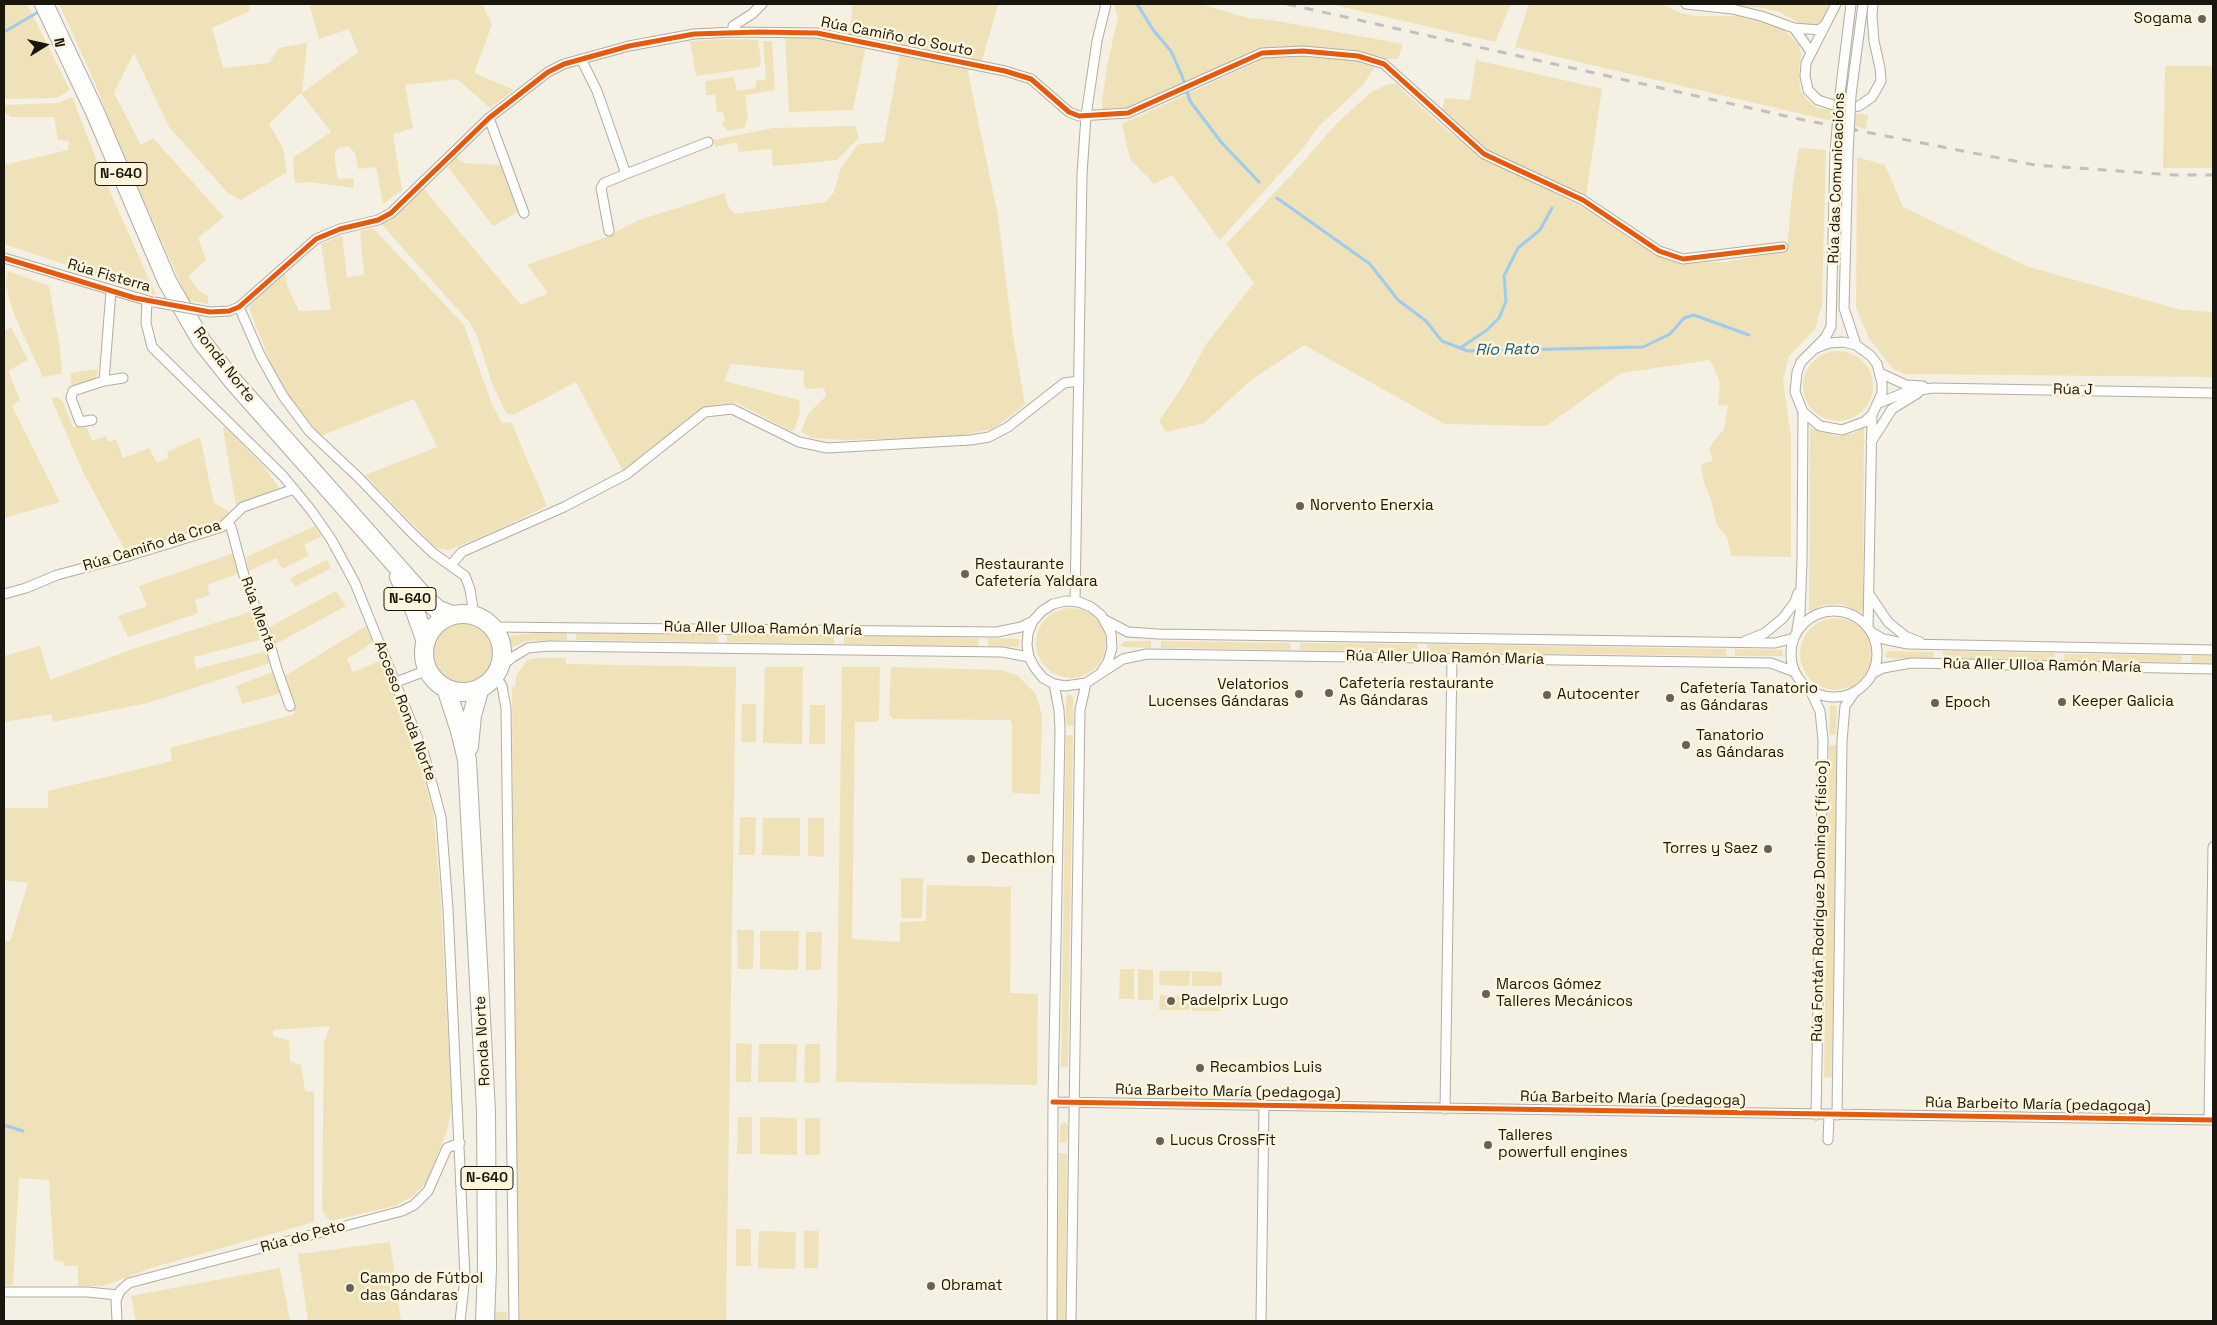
<!DOCTYPE html>
<meta charset="utf-8">
<style>
body{margin:0}
#map{position:relative;width:2217px;height:1325px;overflow:hidden;background:#f4f0e3;font-family:"Space Grotesk",sans-serif}
canvas{display:block}
.frame{position:absolute;inset:0;border:5px solid #19160d;pointer-events:none}
.north{position:absolute;left:20px;top:20px;width:50px;height:50px;-webkit-text-stroke:4px #fcf4db;paint-order:stroke;rotate:80deg;font-size:14px;font-weight:700;line-height:20px;text-align:center;color:#19160d}
.north::after{content:'';display:block;margin:auto;width:18px;height:22px;background:#19160d;clip-path:polygon(50% 0,100% 100%,50% 72%,0 100%)}
</style>
<div id="map">
<canvas width="2217" height="1325"></canvas>
<div class="frame"></div>
<div class="north">N</div>
</div>
<script>
const c = document.querySelector('canvas').getContext('2d');
c.lineJoin = 'round';
function fillPath(path, color) {
  c.fillStyle = color;
  c.fill(path, 'evenodd');
}
function toPath(rows) {
  const path = new Path2D();
  for (const r of rows) {
    if (r.length === 3) {
      path.moveTo(r[0] + r[2], r[1]);
      path.arc(r[0], r[1], r[2], 0, 2 * Math.PI);
      continue;
    }
    path.moveTo(r[0], r[1]);
    for (let i = 2; i < r.length; i += 2) path.lineTo(r[i], r[i + 1]);
  }
  return path;
}
function stroke(path, color, width, dash) {
  c.strokeStyle = color;
  c.lineWidth = width;
  c.lineCap = dash ? 'butt' : 'round';
  c.setLineDash(dash || []);
  c.stroke(path);
}
function drawText(font, color, halo, rows, align = 'center') {
  c.font = font + ' "Space Grotesk",sans-serif';
  c.lineWidth = 5;
  c.setLineDash([]);
  c.textBaseline = 'middle';
  c.strokeStyle = halo;
  c.fillStyle = color;
  for (const [text, x, y, turn = 0] of rows) {
    c.save();
    c.translate(x, y);
    c.rotate((+turn || 0) * Math.PI / 180);
    c.textAlign = isNaN(turn) ? turn : align;
    if (halo) c.strokeText(text, 0, 0);
    c.fillText(text, 0, 0);
    c.restore();
  }
}
fillPath(toPath([
 [4,4,27,4,70,90,56,98,4,99],
 [59,4,249,4,250,11,212,28,223,68,269,63,279,48,307,43,302,93,358,52,349,29,319,39,309,4,482,4,492,25,474,73,514,90,490,108,457,79,405,85,413,128,393,134,402,190,383,204,376,167,358,169,355,153,348,146,340,147,335,151,335,161,338,179,354,178,353,188,310,182,295,183,293,163,294,157,331,132,301,93,269,124,283,148,287,172,241,200,228,193,169,127,134,53,114,93,141,145,153,138,224,217,198,238,206,260,188,277,199,291,208,296,208,304,188,300,124,156,94,81],
 [853,4,998,4,982,61,849,34],
 [1115,4,1200,4,1248,18,1271,20,1403,44,1398,59,1381,59,1354,50,1299,46,1257,50,1127,109,1103,109,1102,101,1108,62,1118,16,1115,10],
 [1330,4,1511,4,1495,42],
 [1529,4,1661,4,1681,13,1695,16,1739,16,1772,24,1783,29,1799,45,1801,56,1799,69,1800,90,1807,100,1818,108,1868,115,1866,129,1515,47],
 [1710,4,1828,4,1825,20,1815,26,1803,25,1779,12,1763,8],
 [785,36,823,37,866,45,853,110,789,112],
 [726,39,758,40,761,62,759,67,696,76,690,41],
 [763,41,772,41,775,90,745,95,748,117,744,128,727,131,721,122,725,121,723,112,717,112,715,95,706,95,705,81,734,77,737,91,756,88,756,81,766,79],
 [900,53,967,67,998,216,1012,329,1025,405,993,429,953,437,846,440,811,438,801,431,808,414,826,396,824,388,806,389,803,379,805,371,731,364,724,381,799,400,800,413,795,429,791,431,737,403,715,405,700,411,623,471,576,382,513,415,506,413,492,383,477,336,470,323,381,224,398,212,423,188,521,305,548,293,527,265,606,237,639,220,725,193,728,206,735,214,826,202,834,192,841,168,858,144,884,142],
 [1302,53,1353,59,1375,67,1363,85,1319,126,1303,148,1220,240,1172,175,1154,184,1130,159,1122,124,1255,63,1264,56],
 [1476,60,1602,89,1586,196,1538,177,1489,153,1442,110,1445,98,1470,100],
 [2165,66,2213,66,2213,168,2163,168],
 [1388,84,1396,84,1446,130,1485,158,1592,212,1632,240,1676,263,1726,262,1787,250,1793,183,1799,148,1826,150,1822,304,1815,329,1789,356,1783,381,1791,436,1791,557,1731,556,1727,537,1717,525,1711,500,1704,483,1701,464,1713,461,1709,448,1724,429,1728,405,1718,406,1720,382,1710,360,1621,373,1546,426,1445,424,1304,345,1251,380,1204,423,1166,432,1159,421,1184,384,1207,343,1254,283,1226,244,1296,170,1336,124,1370,93],
 [72,97,101,171,156,295,4,244,4,165,68,150,69,141,58,140,54,117,11,117,4,112,4,105,58,103],
 [855,126,859,138,837,160,773,166,771,149,739,152,737,142,715,147,713,140,773,128],
 [456,157,464,163,501,165,518,212,493,226,448,167],
 [1857,157,1885,165,1903,207,2026,266,2181,310,2213,312,2213,377,1904,374,1892,368,1869,338,1856,308],
 [373,228,464,325,491,402,502,423,511,422,547,506,482,537,448,550,436,548,365,475,437,447,414,399,321,436,295,406,275,374,251,313,250,307,254,301,285,273,288,288,299,311,331,310,321,244,342,236,347,277,364,275,360,231],
 [8,271,49,286,60,349,62,374,43,377,15,317,8,294,6,283],
 [11,327,28,360,8,371,20,400,12,406,60,502,4,518,4,331],
 [1838,386,35],
 [98,369,96,380,72,388,70,373],
 [57,397,63,402,73,427,87,428,92,441,106,436,108,442,116,439,123,458,149,448,157,463,168,458,167,452,200,437,214,503,228,511,230,515,219,524,126,552,84,474,51,398],
 [225,427,266,469,281,491,260,500,236,506,223,428],
 [1810,427,1821,432,1837,436,1853,434,1864,427,1863,613,1841,604,1822,605,1809,612],
 [315,526,322,536,304,545,309,556,282,569,276,558,249,571,246,557],
 [234,553,238,574,207,585,210,595,195,600,198,613,128,637,118,616,147,606,139,586],
 [327,560,331,568,295,587,290,578],
 [336,591,346,606,274,645,268,628],
 [1071,643,35],
 [253,611,264,639,194,657,196,669,268,651,270,663,148,703,53,722,52,714,4,722,4,656,40,646,50,680,130,650],
 [1836,654,36],
 [464,653,31],
 [366,626,373,642,347,659,353,672,382,660,411,734,433,811,440,889,452,1107,447,1131,427,1182,413,1196,395,1206,330,1221,322,1211,324,1043,330,1026,273,1030,273,1036,289,1040,290,1061,301,1065,305,1091,314,1092,314,1222,154,1267,103,1286,78,1286,78,1266,64,1266,64,1262,54,1260,49,1180,19,1178,13,1285,4,1285,4,940,10,942,28,883,4,880,4,808,48,808,48,791,172,761,170,748,292,715,295,713,283,677],
 [536,633,567,633,567,640,526,641,511,648,508,636],
 [576,633,718,635,718,642,576,640],
 [727,634,834,636,834,644,727,642],
 [844,636,979,638,978,646,844,644],
 [988,638,1019,639,1019,647,988,646],
 [1126,641,1151,641,1151,648,1123,647,1120,645],
 [1161,641,1290,643,1291,650,1161,648],
 [1300,643,1418,644,1417,652,1300,650],
 [1427,644,1726,649,1726,656,1427,652],
 [1735,649,1780,650,1782,650,1783,656,1735,656],
 [1890,651,1934,652,1934,659,1886,658,1885,652],
 [1943,651,2055,653,2054,661,1943,659],
 [2064,654,2182,655,2181,662,2064,661],
 [2192,655,2213,656,2213,663,2191,663],
 [538,658,566,658,566,664,736,667,726,1321,520,1321,514,1028,512,687,515,687,516,676,527,660],
 [765,667,803,667,802,744,763,743],
 [842,667,880,667,879,719,877,722,855,722,852,939,900,942,900,922,926,921,927,885,1011,887,1010,993,1038,994,1037,1085,836,1082],
 [891,667,1002,670,1018,676,1036,694,1042,715,1040,794,1014,793,1012,791,1012,723,1010,720,893,719,889,715],
 [273,672,281,693,242,704,236,686],
 [1069,694,1073,697,1074,726,1066,725,1066,697],
 [742,704,756,704,756,742,741,742],
 [810,705,825,705,825,744,809,744],
 [1831,705,1835,705,1837,709,1836,735,1829,735,1830,707],
 [1066,735,1073,735,1068,1067,1061,1067],
 [1829,745,1837,745,1832,1078,1824,1077],
 [740,817,756,817,755,855,739,855],
 [763,818,800,818,800,856,762,855],
 [808,818,824,818,824,857,808,856],
 [901,878,923,878,922,918,901,918],
 [737,930,754,930,753,969,738,969],
 [760,931,799,931,798,970,760,969],
 [806,932,822,932,821,970,806,970],
 [1120,969,1134,969,1134,999,1119,999],
 [1138,969,1153,970,1153,1000,1138,1000],
 [1160,971,1190,971,1189,986,1159,985],
 [1192,971,1222,972,1222,986,1192,986],
 [1160,995,1190,996,1189,1010,1159,1010],
 [1192,996,1222,996,1222,1011,1192,1011],
 [736,1043,752,1044,751,1082,736,1082],
 [759,1044,797,1044,796,1082,758,1082],
 [805,1044,820,1044,820,1083,804,1083],
 [738,1117,752,1117,752,1154,737,1154],
 [760,1117,797,1118,797,1155,760,1154],
 [805,1118,820,1118,820,1155,805,1155],
 [1065,1122,1068,1126,1067,1143,1060,1143,1060,1125],
 [1059,1153,1067,1153,1065,1321,1057,1321],
 [736,1229,751,1229,751,1266,736,1266],
 [759,1231,796,1232,795,1269,758,1268],
 [804,1231,819,1231,818,1268,804,1268],
 [390,1242,401,1321,308,1321,298,1254],
 [280,1268,290,1321,136,1321,131,1296],
 [495,1311,507,1313,507,1321,495,1321]
]), '#efe2b9');
stroke(toPath([
 [1137,4,1154,31,1171,51,1182,76,1190,101,1221,142,1259,182],
 [4,32,40,11],
 [1277,198,1370,264,1398,300,1426,321,1442,341,1468,351,1643,347,1670,334,1684,318,1694,315,1749,335],
 [1460,348,1487,330,1499,318,1506,301,1504,276,1518,248,1540,230,1552,208],
 [4,1125,23,1131]
]), '#9dccee', 3);
const street = toPath([
 [1686,4,1732,9,1761,16,1794,28,1819,30,1825,25],
 [1836,4,1806,63,1805,76,1808,90,1818,100,1843,108,1859,106,1872,97,1881,81,1880,68,1874,41,1872,15,1873,4],
 [1794,28,1811,52],
 [733,32,733,26,752,14,762,4],
 [581,59,597,91,626,174,708,142],
 [1840,94,1851,4],
 [1851,95,1863,4],
 [489,118,524,213],
 [1848,155,1844,308,1856,345],
 [609,231,601,188,604,183,626,174],
 [4,258,152,302],
 [147,301,146,323,152,347,283,476,311,510,331,539,355,583,424,754,441,817,448,909,465,1277,460,1321],
 [239,307,261,357,283,396,309,431,358,477,411,532,433,553,465,576,470,589,474,615],
 [210,312,229,311,239,307,316,239,340,229,378,220,391,213,489,118,548,72,564,64,629,46,694,34,733,32,817,33,1005,71,1031,79,1069,112,1079,116,1128,113,1262,53,1303,51,1358,56,1384,64,1484,154,1583,200,1659,251,1683,259,1783,247],
 [1816,348,1829,343,1843,342,1856,345,1871,356,1877,364,1882,383,1882,393,1872,415,1864,422,1842,430,1820,426,1803,412,1795,392,1797,372,1801,362,1825,338,1831,327,1835,152],
 [1880,373,1906,385,1923,386],
 [104,381,123,378],
 [1879,403,1906,392,1933,388,2213,393],
 [92,420,80,422,71,398,73,391,104,381,111,291],
 [1871,442,1892,409,1918,393],
 [228,522,231,527,246,583,270,645,277,669,290,706],
 [451,565,462,552,564,507,627,474,705,412,732,409,799,442,827,448,971,440,989,437,1008,427,1064,383,1079,381],
 [4,594,26,588,57,575,125,557,222,527,243,507,294,489],
 [1869,594,1888,622,1905,636,1920,642],
 [1075,602,1082,174,1086,116,1097,41,1106,4],
 [1834,654,43],
 [1105,620,1128,632,1158,634,1775,643,1794,638],
 [492,627,997,632,1021,627,1033,621],
 [1868,627,1872,415],
 [1797,629,1800,613,1802,561,1803,412],
 [1871,632,1883,639,1908,644,2213,650],
 [1745,641,1765,633,1783,618,1795,602,1798,593],
 [499,668,513,657,528,648,549,646,1002,652,1029,657],
 [1873,673,1883,668,1912,663,2213,669],
 [1100,674,1108,662,1112,648,1111,633,1101,615,1091,607,1079,602,1066,601,1053,604,1042,611,1033,621,1028,633,1027,645,1029,657,1035,668,1043,678,1054,684,1065,686,1086,683,1123,659,1147,654,1771,663,1795,672],
 [495,676,502,686,506,708,514,1321],
 [396,682,428,670],
 [1810,690,1820,711,1823,740,1816,1115],
 [1053,1102,2213,1120],
 [1445,1109,1452,658],
 [1837,1115,1842,741,1845,706,1854,693],
 [2209,1120,2213,847],
 [1828,1140,1829,1115],
 [4,1292,87,1292,118,1295],
 [117,1321,116,1300,120,1291,129,1283,402,1211,414,1205,428,1191,447,1148,460,1143],
 [1052,1321,1053,1102,1060,729,1059,710,1054,684],
 [1071,1321,1080,710,1086,683],
 [1261,1321,1264,1106]
]);
const highway = toPath([
 [44,4,95,112,167,281,202,342,233,381,426,599,437,609,452,615],
 [399,577,415,611,426,642],
 [463,653,39],
 [446,688,460,731,467,760,486,1111,487,1268,485,1321],
 [469,747,472,715,480,688]
]);
stroke(street, '#b0ada3', 11);
stroke(highway, '#b0ada3', 20);
stroke(street, '#fdfdfb', 9);
stroke(highway, '#fdfdfb', 18);
stroke(toPath([
 [1287,4,1799,119,2035,165,2174,175,2213,175]
]), '#c2c0bd', 3, [9, 9]);
const streetBridge = toPath([
 [1835,152,1840,94],
 [1848,155,1851,95],
 [154,302,210,312]
]);
stroke(streetBridge, '#b0ada3', 11, []);
stroke(streetBridge, '#fdfdfb', 9);
stroke(toPath([
 [4,258,135,298,210,312,229,311,239,307,316,239,340,229,378,220,391,213,489,118,548,72,564,64,629,46,694,34,759,32,817,33,1005,71,1031,79,1069,112,1079,116,1128,113,1262,53,1303,51,1358,56,1384,64,1484,154,1583,200,1659,251,1683,259,1783,247],
 [1053,1102,2213,1120]
]), '#e8590c', 5);
for (const [x, y, r, color] of [
 [2202,19,5,"#666258"],
 [1300,506,5,"#666258"],
 [965,574,5,"#666258"],
 [1329,693,5,"#666258"],
 [1299,694,5,"#666258"],
 [1547,695,5,"#666258"],
 [1670,698,5,"#666258"],
 [2062,702,5,"#666258"],
 [1935,703,5,"#666258"],
 [1686,745,5,"#666258"],
 [1768,849,5,"#666258"],
 [971,859,5,"#666258"],
 [1486,994,5,"#666258"],
 [1171,1001,5,"#666258"],
 [1200,1068,5,"#666258"],
 [1160,1141,5,"#666258"],
 [1488,1145,5,"#666258"],
 [931,1286,5,"#666258"],
 [350,1288,5,"#666258"]
]) {
  const dot = new Path2D();
  dot.arc(x, y, r, 0, 2 * Math.PI);
  c.fillStyle = color;
  c.fill(dot);
  stroke(dot, '#fcf4db', 2);
}
for (const [x, y, w] of [
 [121,174,52],
 [410,599,52],
 [487,1178,52]
]) {
  const box = new Path2D();
  box.roundRect(x - w / 2, y - 11.5, w, 23, 4);
  c.fillStyle = '#fcf4db';
  c.fill(box);
  stroke(box, '#19160d', 1);
}
drawText('bold 14px', '#19160d', null, [
 ["N-640",121,174],
 ["N-640",410,599],
 ["N-640",487,1178]
]);
drawText('15px', '#19160d', '#fcf4db', [
 ["Sogama",2192,19,"right"],
 ["Norvento Enerxia",1310,506],
 ["Restaurante",975,565],
 ["Cafetería Yaldara",975,582],
 ["Cafetería restaurante",1339,684],
 ["As Gándaras",1339,701],
 ["Velatorios",1289,685,"right"],
 ["Lucenses Gándaras",1289,702,"right"],
 ["Cafetería Tanatorio",1680,689],
 ["as Gándaras",1680,706],
 ["Autocenter",1557,695],
 ["Keeper Galicia",2072,702],
 ["Epoch",1945,703],
 ["Tanatorio",1696,736],
 ["as Gándaras",1696,753],
 ["Torres y Saez",1758,849,"right"],
 ["Decathlon",981,859],
 ["Marcos Gómez",1496,985],
 ["Talleres Mecánicos",1496,1002],
 ["Padelprix Lugo",1181,1001],
 ["Recambios Luis",1210,1068],
 ["Talleres",1498,1136],
 ["powerfull engines",1498,1153],
 ["Lucus CrossFit",1170,1141],
 ["Campo de Fútbol",360,1279],
 ["das Gándaras",360,1296],
 ["Obramat",941,1286]
], 'left');
drawText('15px', '#19160d', '#fcf4db', [
 ["Rúa Camiño do Souto",897,37,11],
 ["Rúa das Comunicacións",1837,178,-88],
 ["Rúa Fisterra",109,276,16],
 ["Ronda Norte",224,365,52],
 ["Rúa J",2073,390,1],
 ["Rúa Camiño da Croa",152,546,-17],
 ["Rúa Menta",258,614,70],
 ["Rúa Aller Ulloa Ramón María",763,629,1],
 ["Rúa Aller Ulloa Ramón María",1445,658,1],
 ["Rúa Aller Ulloa Ramón María",2042,666,1],
 ["Acceso Ronda Norte",405,711,69],
 ["Rúa Fontán Rodríguez Domingo (físico)",1820,901,-89],
 ["Ronda Norte",483,1041,-93],
 ["Rúa Barbeito María (pedagoga)",1228,1092,1],
 ["Rúa Barbeito María (pedagoga)",1633,1099,1],
 ["Rúa Barbeito María (pedagoga)",2038,1105,1],
 ["Rúa do Peto",303,1237,-15]
]);
drawText('italic 16px', '#1b5b88', '#fcf4db', [
 ["Río Rato",1507,350,-1]
]);
</script>
